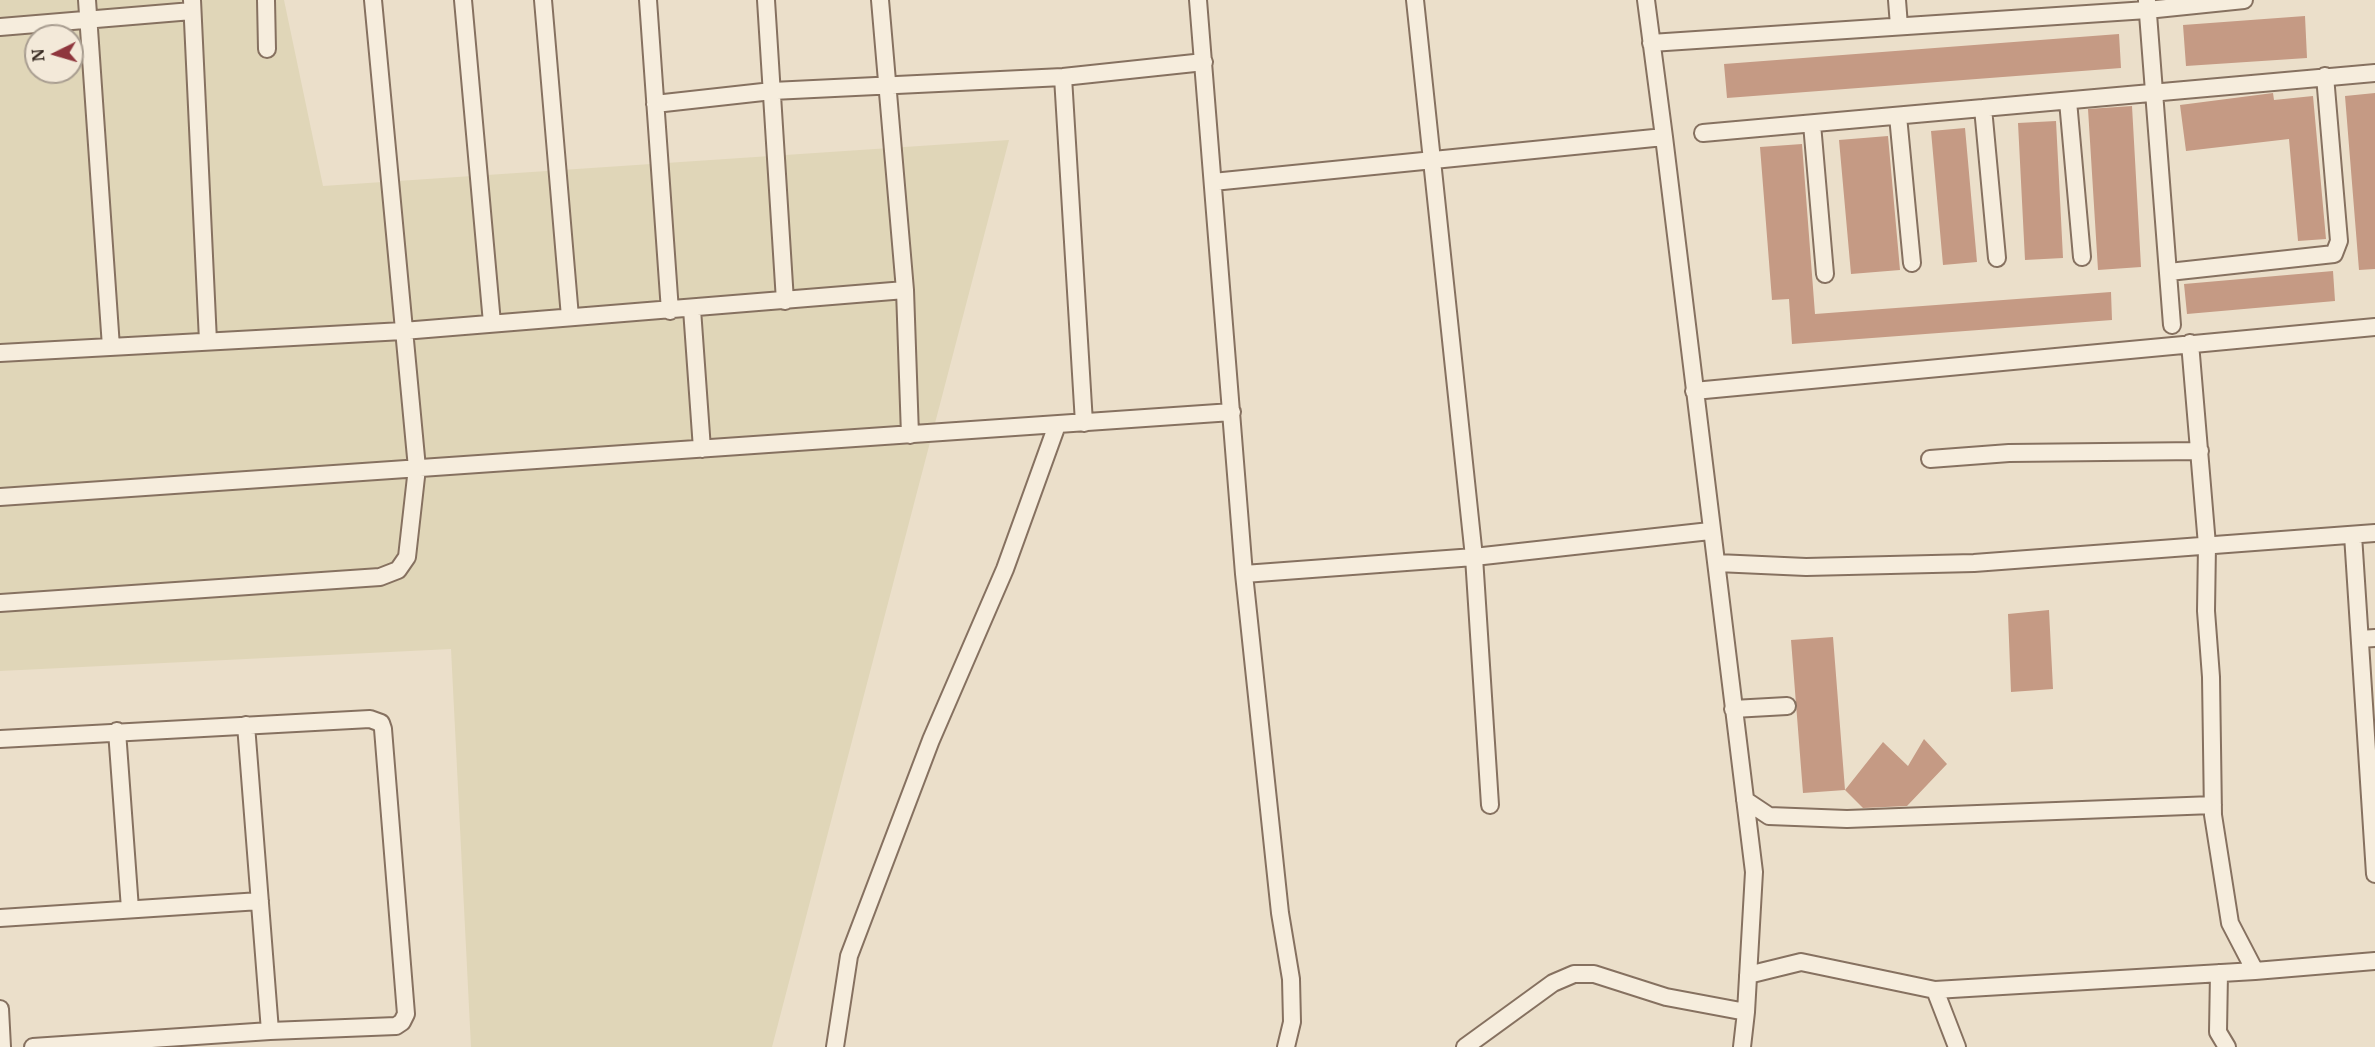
<!DOCTYPE html>
<style>
body{margin:0}
#map{position:relative;width:2375px;height:1047px;overflow:hidden;background:#ebdfca;font-family:Merriweather,serif}
canvas{display:block}
.north{position:absolute;left:24px;top:24px;width:60px;height:60px;box-sizing:border-box;background:#f3e9d9;border:2px solid #a89d90;border-radius:50%;rotate:265deg;font-size:16px;font-weight:700;line-height:24px;text-align:center;color:#382b22}
.north::after{content:'';display:block;margin:auto;width:21px;height:27px;background:#8f363d;clip-path:polygon(50% 0,100% 100%,50% 72%,0 100%)}
</style>
<div id="map">
<canvas width="2375" height="1047"></canvas>
<div class="north">N</div>
</div>
<script>
const c = document.querySelector('canvas').getContext('2d');
c.lineJoin = 'round';
function fillPath(path, color) {
  c.fillStyle = color;
  c.fill(path, 'evenodd');
}
function toPath(rows) {
  const path = new Path2D();
  for (const r of rows) {
    path.moveTo(r[0], r[1]);
    for (let i = 2; i < r.length; i += 2) path.lineTo(r[i], r[i + 1]);
  }
  return path;
}
function stroke(path, color, width, dash) {
  c.strokeStyle = color;
  c.lineWidth = width;
  c.lineCap = dash ? 'butt' : 'round';
  c.setLineDash(dash || []);
  c.stroke(path);
}
fillPath(toPath([
 [0,0,284,0,323,186,1009,140,772,1047,471,1047,451,649,0,671],
 [36,36,72,36,72,72,36,72]
]), '#e0d6b8');
fillPath(toPath([
 [2305,16,2307,58,2186,66,2183,25],
 [2119,34,2121,68,1727,98,1724,64],
 [2273,93,2274,100,2313,96,2326,239,2298,241,2289,139,2186,151,2180,105],
 [2375,93,2375,269,2359,270,2345,96],
 [2132,106,2141,267,2098,270,2088,109],
 [2056,121,2063,258,2025,260,2018,123],
 [1965,128,1977,262,1943,265,1931,131],
 [1888,136,1900,270,1851,274,1839,140],
 [1802,144,1815,314,2111,292,2112,320,1792,344,1789,299,1772,300,1760,147],
 [2333,271,2335,301,2187,314,2184,284],
 [2049,610,2053,689,2011,692,2008,614],
 [1833,637,1845,790,1803,793,1791,640],
 [1924,739,1947,764,1907,806,1863,808,1845,790,1883,742,1908,766]
]), '#c59a84');
const minor = toPath([
 [87,0,111,347],
 [192,0,208,341],
 [266,0,267,49],
 [463,0,492,323],
 [543,0,570,317],
 [648,0,670,311],
 [766,0,785,301],
 [880,0,905,290,910,435],
 [1198,0,1244,574,1280,913,1291,979,1292,1022,1286,1047],
 [1415,0,1474,557,1490,805],
 [1897,0,1899,26],
 [2147,1,2172,325],
 [0,27,192,11],
 [1651,43,2147,10,2244,0],
 [1063,77,1084,423],
 [2068,101,2082,257],
 [655,104,772,91,1063,77,1204,62],
 [1983,108,1997,258],
 [1898,116,1912,263],
 [1812,124,1825,274],
 [1703,133,2375,73],
 [1664,137,1754,872,1746,1012],
 [1213,182,1664,137,1646,0],
 [2169,272,2334,254,2339,241,2325,76],
 [692,309,702,449],
 [2190,343,2207,545,2206,611,2211,677,2213,815,2230,923,2255,971,2375,961],
 [0,353,403,331,905,290],
 [1694,391,2375,327],
 [1930,459,2009,453,2200,451],
 [0,497,1232,412],
 [2353,535,2375,874],
 [1717,563,1806,567,1974,563,2375,533],
 [1244,574,1474,557,1710,531],
 [0,603,380,577,398,570,407,557,417,468,373,0],
 [2360,639,2375,638],
 [1733,709,1787,706],
 [246,725,270,1031],
 [117,731,130,909],
 [0,739,370,719,381,723,383,729,406,1014,402,1022,396,1026,270,1031,33,1047],
 [1745,800,1769,816,1847,819,2213,805],
 [0,918,260,901],
 [2219,973,2218,1032,2227,1047],
 [1748,975,1801,962,1935,990,2255,971],
 [1935,990,1957,1047],
 [0,1009,2,1047],
 [835,1047,849,956,931,740,1005,569,1057,425],
 [1465,1047,1553,983,1574,974,1594,974,1666,997,1746,1012,1742,1047]
]);
stroke(minor, '#867160', 20);
stroke(minor, '#f6eddd', 16);
</script>
